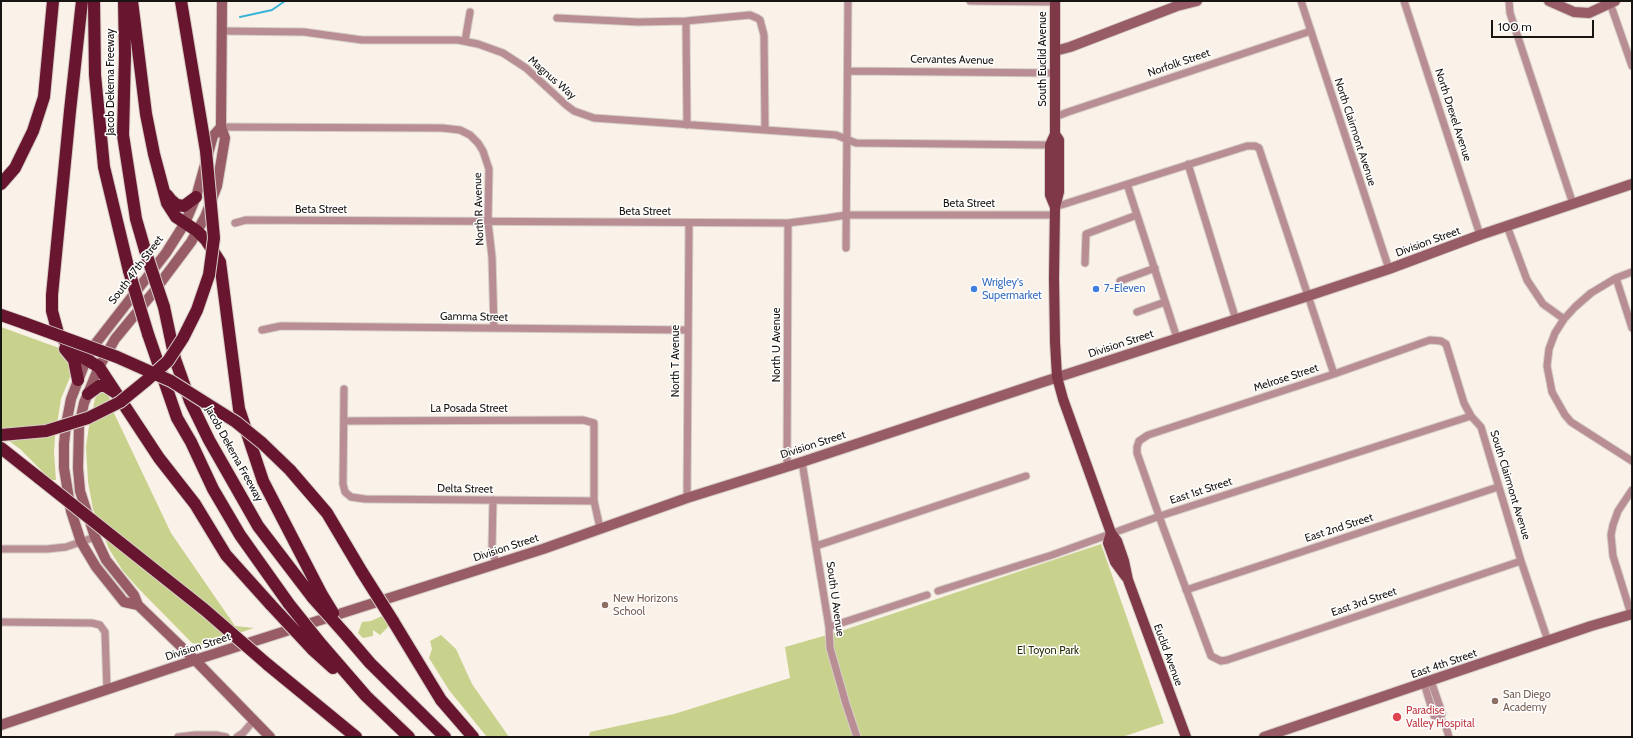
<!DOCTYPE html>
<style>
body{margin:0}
#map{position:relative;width:1633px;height:738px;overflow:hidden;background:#faf1e9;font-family:Cabin,sans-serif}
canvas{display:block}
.frame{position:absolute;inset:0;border:2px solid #171411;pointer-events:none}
.scale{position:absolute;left:1491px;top:20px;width:103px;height:18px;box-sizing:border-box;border:2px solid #171411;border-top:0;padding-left:5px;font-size:12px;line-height:14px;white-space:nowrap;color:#171411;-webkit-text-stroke:3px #fff;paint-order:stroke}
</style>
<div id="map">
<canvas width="1633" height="738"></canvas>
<div class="frame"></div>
<div class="scale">100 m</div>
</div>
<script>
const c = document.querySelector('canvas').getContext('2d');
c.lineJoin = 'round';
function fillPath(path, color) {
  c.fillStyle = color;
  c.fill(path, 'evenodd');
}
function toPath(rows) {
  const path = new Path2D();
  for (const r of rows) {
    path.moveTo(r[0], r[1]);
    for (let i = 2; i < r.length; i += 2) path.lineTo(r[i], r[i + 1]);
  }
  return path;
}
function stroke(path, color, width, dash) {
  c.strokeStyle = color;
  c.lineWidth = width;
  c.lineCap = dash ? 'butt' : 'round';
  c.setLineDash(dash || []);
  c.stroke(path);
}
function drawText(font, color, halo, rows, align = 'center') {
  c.font = font + ' Cabin,sans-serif';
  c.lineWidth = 3;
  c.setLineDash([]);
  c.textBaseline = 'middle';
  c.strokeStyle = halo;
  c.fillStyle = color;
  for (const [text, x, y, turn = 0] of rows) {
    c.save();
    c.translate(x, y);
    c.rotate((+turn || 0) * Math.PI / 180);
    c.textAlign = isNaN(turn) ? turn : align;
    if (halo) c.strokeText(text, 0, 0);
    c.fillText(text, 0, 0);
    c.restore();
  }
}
fillPath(toPath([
 [1,327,59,348,68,359,72,372,61,399,55,436,54,453,56,480,51,480,20,449,1,435],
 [100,391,105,393,109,397,113,411,171,533,235,626,254,628,203,645,192,643,137,587,123,571,109,549,93,509,88,482,86,447,89,426,95,399,98,393],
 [1101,544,1164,723,1122,737,589,737,590,732,674,714,790,678,785,647,841,631],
 [382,616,389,626,380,635,373,630,373,636,363,638,358,633,362,622,371,621],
 [441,635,456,649,472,684,509,737,487,737,449,690,429,658,432,649,430,641]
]), '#c8d28c');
stroke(toPath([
 [240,17,272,10,285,1]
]), '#38b4d7', 2);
const street = toPath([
 [970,1,1055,2],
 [1301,1,1389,269],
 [1404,1,1480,235],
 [1509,1,1510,13,1573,204],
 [1610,3,1632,66],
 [557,18,638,22,686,21,750,15,757,18,760,20,764,35,765,129],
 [686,21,687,125],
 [222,31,304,32,362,40,458,40,478,44,503,53,526,68,566,105,574,111,594,118,822,134,836,135,856,143,1050,145],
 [465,41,470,12],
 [848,71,1055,73],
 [1055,117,1068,112,1311,31],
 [221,127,442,128,460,130,470,135,478,143,483,151,489,169,488,222,492,257,494,328],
 [1188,164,1236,320],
 [1127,184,1177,338],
 [1055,207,1247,146,1255,146,1259,148,1334,374],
 [235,223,246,220,788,223,827,218,846,215,1055,215],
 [1507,226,1527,280,1543,304,1564,319],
 [846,248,848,1],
 [1085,263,1086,234,1137,215],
 [1632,272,1616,278,1591,293,1575,307,1564,319,1555,333,1549,349,1547,366,1552,392,1565,415,1571,422,1632,461],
 [1616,278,1632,328],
 [1120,281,1155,268],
 [1137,312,1165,302],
 [262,330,281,326,687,330],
 [344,389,343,484,345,492,351,497,365,499,594,501],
 [344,421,583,420,594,423,594,501,600,528],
 [802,462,829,627,830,648,846,704,857,737],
 [787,467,788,223],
 [687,498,689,223],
 [493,500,492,548,496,564],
 [816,546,1026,476],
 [1,549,47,549,66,547,95,537],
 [1521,561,1227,660,1221,661,1211,656,1163,527,1137,453,1137,447,1139,441,1148,435,1334,374,1430,340,1441,341,1446,344,1464,403,1471,416,1481,427,1521,561,1548,641],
 [1186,590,1498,487],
 [938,591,1052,555,1160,516,1471,416],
 [1631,614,1613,556,1611,535,1613,525,1618,511,1632,490],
 [1,622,92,623,100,625,105,632,107,690],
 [829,627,927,595],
 [1431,681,1442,713,1440,718],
 [1424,683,1434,716,1440,718,1446,727,1449,737],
 [178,737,195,735,216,735,226,737],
 [237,737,243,733,254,720]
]);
const secondary = toPath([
 [222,1,221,127,225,138,217,186,205,217,191,242,152,294,115,339,99,367,84,403,79,426,78,468,80,491,95,537,106,560,134,595,138,605,195,660,270,737],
 [1549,1,1574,12,1589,13,1615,1],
 [1055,51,1070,47,1177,6,1197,1],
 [138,605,124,602,96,567,81,542,71,511,64,468,64,444,66,425,71,399,86,360,96,343,166,253,185,223,196,197,213,136,221,127],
 [1,725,195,660,543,549,687,498,802,462,1043,382,1308,296,1389,269,1480,235,1632,184],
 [1264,737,1591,626,1632,614]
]);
const primary = toPath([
 [1055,134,1059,140,1059,192,1055,207,1054,278,1055,342,1057,377,1063,399,1111,533,1117,541,1124,561,1128,580,1186,737],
 [1055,207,1050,195,1050,145,1055,134,1055,1],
 [1111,533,1108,543,1115,562,1126,577]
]);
const highway = toPath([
 [82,1,70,111,52,295,52,311,58,333,74,352,99,367,159,458,195,504,226,555,271,605],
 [94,1,95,75,104,167,129,271],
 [124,1,125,54,123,135,136,219,145,250],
 [132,1,146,114,154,154,167,203,176,217,197,231,206,240,220,262,239,409,263,481,322,595],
 [1,184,15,168,33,131,44,97,53,1],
 [167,195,171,200,177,205,184,206,196,197],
 [164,307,175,359,190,401,209,440,258,526,313,598],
 [1,315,24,323],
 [148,334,177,418,191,442,213,489,240,535,289,604],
 [65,349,74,360,78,380],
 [88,394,99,386,105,386,116,393],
 [1,448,39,478],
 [290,470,327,513,362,572],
 [393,621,441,700,473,737],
 [346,635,370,663,445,737],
 [321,644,366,696,409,737],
 [312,649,333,668],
 [267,664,356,737]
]);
stroke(street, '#d6cec6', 9);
stroke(secondary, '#d6cec6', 12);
stroke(primary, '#d6cec6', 12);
stroke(highway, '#d6cec6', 14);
stroke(street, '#b88d94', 7);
stroke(secondary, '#985c67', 10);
stroke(primary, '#7f3848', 10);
stroke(highway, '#68152f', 12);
const highwayBridge = toPath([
 [145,250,164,307],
 [129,271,148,334],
 [24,323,117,357,171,381,236,422,262,443,290,470],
 [1,435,46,431,88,418,120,402,147,380,168,361,183,338,197,310,209,275,214,238,206,151,181,1],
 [39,478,205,610,267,664],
 [362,572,393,621],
 [322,595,333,613],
 [313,598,346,635],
 [289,604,321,644],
 [271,605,312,649]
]);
stroke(highwayBridge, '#d6cec6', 14, []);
stroke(highwayBridge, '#68152f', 12);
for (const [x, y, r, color] of [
 [974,289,4,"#3f7fe0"],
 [1096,289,4,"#3f7fe0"],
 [605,605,4,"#8d6e63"],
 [1495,701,4,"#8d6e63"],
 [1397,717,5,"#e0444e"]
]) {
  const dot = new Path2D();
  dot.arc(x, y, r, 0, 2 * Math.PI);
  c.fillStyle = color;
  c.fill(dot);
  stroke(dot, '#fff', 1.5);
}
drawText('11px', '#171411', '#fff', [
 ["South Euclid Avenue",1043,59,-90],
 ["Cervantes Avenue",952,60,1],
 ["Norfolk Street",1179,63,-19],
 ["Magnus Way",552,78,41],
 ["Jacob Dekema Freeway",111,82,-90],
 ["North Drexel Avenue",1453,115,72],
 ["North Clairmont Avenue",1355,132,72],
 ["Beta Street",969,204],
 ["North R Avenue",479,209,-92],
 ["Beta Street",321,210],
 ["Beta Street",645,212],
 ["Division Street",1428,242,-20],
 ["South 47th Street",136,270,-53],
 ["Gamma Street",474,317,1],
 ["Division Street",1121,344,-18],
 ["North U Avenue",777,345,-90],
 ["North T Avenue",676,361,-90],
 ["Melrose Street",1286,378,-18],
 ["La Posada Street",469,409],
 ["Division Street",813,445,-18],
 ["Jacob Dekema Freeway",234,454,61],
 ["South Clairmont Avenue",1510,485,73],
 ["Delta Street",465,489,1],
 ["East 1st Street",1201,491,-18],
 ["East 2nd Street",1339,528,-18],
 ["Division Street",506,548,-18],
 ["South U Avenue",835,599,82],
 ["East 3rd Street",1364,602,-19],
 ["Division Street",198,647,-18],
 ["Euclid Avenue",1168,655,70],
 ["East 4th Street",1444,664,-19]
]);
drawText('11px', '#366cbe', '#fff', [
 ["Wrigley's",982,283],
 ["Supermarket",982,296],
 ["7-Eleven",1104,289]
], 'left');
drawText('11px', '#785e54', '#fff', [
 ["New Horizons",613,599],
 ["School",613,612],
 ["San Diego",1503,695],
 ["Academy",1503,708]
], 'left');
drawText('11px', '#292d05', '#fff', [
 ["El Toyon Park",1048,651]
]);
drawText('11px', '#be3a42', '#fff', [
 ["Paradise",1406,711],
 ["Valley Hospital",1406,724]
], 'left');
</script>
